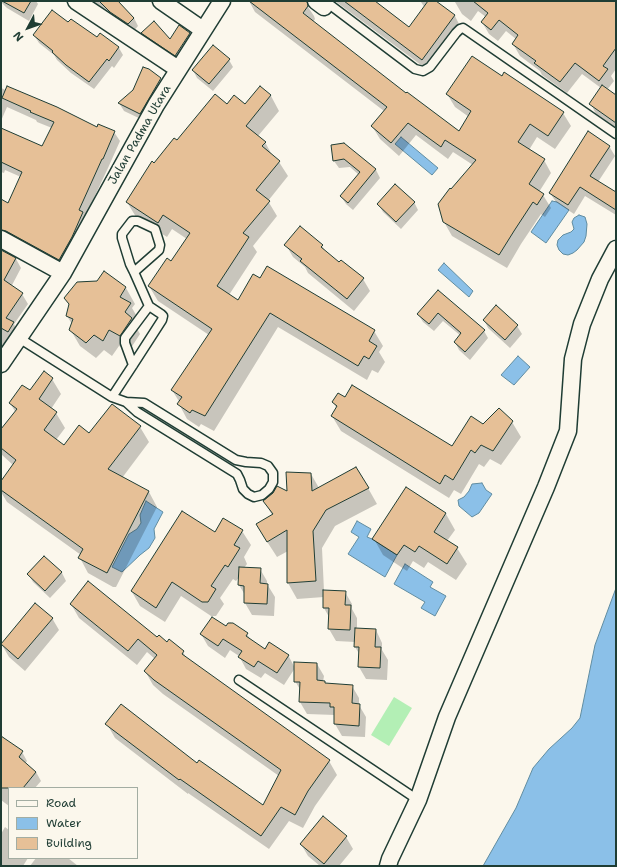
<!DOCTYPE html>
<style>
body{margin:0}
#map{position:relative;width:617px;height:867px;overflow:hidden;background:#fbf7ec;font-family:"Shantell Sans",sans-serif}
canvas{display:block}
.frame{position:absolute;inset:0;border:2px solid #1f3d34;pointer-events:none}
.legend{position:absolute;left:8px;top:787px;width:130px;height:72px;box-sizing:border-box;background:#fbf7ec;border:1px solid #a3ada2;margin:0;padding:5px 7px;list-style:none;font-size:12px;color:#1f3d34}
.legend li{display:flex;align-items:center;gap:8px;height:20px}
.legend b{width:20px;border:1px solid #a3ada2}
.north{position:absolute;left:8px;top:8px;width:40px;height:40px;-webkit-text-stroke:3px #fbf7ec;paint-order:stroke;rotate:229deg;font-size:11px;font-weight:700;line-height:16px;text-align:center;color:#1f3d34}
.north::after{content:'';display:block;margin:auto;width:14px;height:18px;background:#1f3d34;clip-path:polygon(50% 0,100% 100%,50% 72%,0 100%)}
</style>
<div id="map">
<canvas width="617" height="867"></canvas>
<div class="frame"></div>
<ul class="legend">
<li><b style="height:5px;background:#fbf7ec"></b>Road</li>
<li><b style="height:11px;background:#8bc0e8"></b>Water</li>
<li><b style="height:11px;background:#e6c097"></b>Building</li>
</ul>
<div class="north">N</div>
</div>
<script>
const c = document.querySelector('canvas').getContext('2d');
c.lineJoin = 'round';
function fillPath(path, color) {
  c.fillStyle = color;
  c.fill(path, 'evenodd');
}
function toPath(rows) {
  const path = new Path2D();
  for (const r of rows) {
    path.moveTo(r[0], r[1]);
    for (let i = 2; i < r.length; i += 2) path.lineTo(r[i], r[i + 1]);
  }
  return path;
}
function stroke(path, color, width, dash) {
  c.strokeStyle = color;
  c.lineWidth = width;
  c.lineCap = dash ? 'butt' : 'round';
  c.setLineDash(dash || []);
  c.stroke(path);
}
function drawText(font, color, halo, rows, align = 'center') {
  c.font = font + ' "Shantell Sans",sans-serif';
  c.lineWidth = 3.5;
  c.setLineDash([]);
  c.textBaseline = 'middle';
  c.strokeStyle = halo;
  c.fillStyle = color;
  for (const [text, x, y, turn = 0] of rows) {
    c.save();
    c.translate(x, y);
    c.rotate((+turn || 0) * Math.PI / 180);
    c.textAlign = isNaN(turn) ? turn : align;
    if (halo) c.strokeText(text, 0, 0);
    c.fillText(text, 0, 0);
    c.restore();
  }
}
fillPath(toPath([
 [394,697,412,708,389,746,371,735]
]), '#b3efb5');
const water = toPath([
 [401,137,438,168,432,175,395,144,401,137],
 [552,201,557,202,569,210,546,243,531,232,552,201],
 [579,215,585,217,587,224,586,236,584,242,577,250,573,253,568,255,563,254,559,250,557,245,558,240,563,235,571,232,574,229,572,222,574,218,579,215],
 [444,263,473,291,469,297,438,270,444,263],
 [518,356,530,367,514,385,501,375,518,356],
 [482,483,486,490,492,494,479,513,472,517,459,506,458,500,464,497,469,491,472,484,482,483],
 [146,501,163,512,154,529,155,538,149,548,140,555,122,572,112,567,129,534,137,529,141,523,140,515,146,501],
 [357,521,371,529,367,537,372,539,397,555,385,577,348,554,359,537,351,532,357,521],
 [405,564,433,582,430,587,446,596,435,616,421,608,425,602,394,584,405,564],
 [616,588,616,866,483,866,516,808,533,768,549,749,572,728,580,718,595,645,616,588]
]);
fillPath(water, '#8bc0e8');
stroke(water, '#608ca0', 1);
fillPath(toPath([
 [1,1,36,1,38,4,29,21,7,8,1,2],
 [92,1,116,1,134,18,138,26,133,32,115,20,104,8,103,10],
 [249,1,304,1,314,16,315,19,313,22,406,95,459,132,469,117,455,107,447,94,502,77,563,113,571,126,555,149,537,137,529,150,544,160,551,173,539,192,543,195,551,208,545,217,541,214,521,244,507,268,452,236,444,222,451,190,473,165,453,152,448,159,416,135,399,156,380,139,372,126,384,111,255,12],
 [335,1,375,1,410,28,425,8,421,2,422,1,435,1,455,16,461,28,429,71],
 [456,1,616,1,616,69,611,76,614,81,607,90,616,96,616,128,596,114,591,104,601,88,582,74,567,93,542,75,540,71,520,56,513,44,516,39,506,31,498,41,489,34,482,22,486,17,478,11,471,21,462,14,455,2],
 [68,24,97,39,100,34,119,48,123,55,114,68,112,66,94,89,71,73,57,60,54,55,39,43,34,35],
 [180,27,190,34,194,42,180,63,147,41,143,33,170,41],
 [229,60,233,67,213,91,197,78,193,70],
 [160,79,165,87,145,121,124,111,119,103],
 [260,87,271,96,279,111,258,136,265,142,273,157,279,162,288,176,268,201,277,216,253,246,257,252,229,295,238,301,374,331,383,346,379,352,385,362,378,373,372,370,367,380,278,327,214,431,201,424,199,427,187,419,179,404,180,403,172,390,209,335,158,301,149,286,172,262,187,239,172,229,167,237,136,217,127,202,155,164,177,142,227,106,245,105],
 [1,88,97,128,114,132,120,141,108,168,85,217,65,269,1,241,1,200,9,205,21,177,5,170,4,173,1,172,1,130,43,147,52,128,37,122,36,120,7,107,1,121],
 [344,144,376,170,380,178,353,210,346,204,341,196,359,175,350,167,339,168,334,161],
 [609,146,615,156,598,182,616,193,616,215,585,196,574,214,556,202,550,193],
 [414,202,418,210,401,229,383,212,378,204],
 [286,245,322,246,326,252,339,263,341,261,363,279,370,291,354,311,308,273,305,267,293,257],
 [1,251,16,259,21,268,11,287,22,294,28,304,14,324,18,333,1,360],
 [126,288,135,304,132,308,139,320,135,325,140,334,129,351,119,346,112,356,104,350,96,358,80,346,70,329,72,324,67,316,70,306,65,299],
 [438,291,484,331,488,338,470,360,459,350,455,342,461,336,443,321,434,331,423,322,418,314],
 [496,307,517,326,522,334,510,348,488,328,484,320],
 [52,379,61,394,51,409,56,413,65,428,56,440,64,447,89,434,112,405,140,427,149,442,122,478,149,492,157,507,116,587,113,587,88,573,80,558,81,555,7,502,1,492,1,483,13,465,1,454,1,431,16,413,10,403],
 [333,402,452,448,483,425,512,422,521,437,501,465,490,459,484,467,479,464,461,494,454,490,449,498,341,431,332,416,337,409],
 [311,474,319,488,368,488,377,504,335,526,322,548,324,591,345,592,352,604,352,609,357,618,357,629,376,630,382,643,382,650,388,660,387,680,366,679,359,667,360,655,355,647,355,642,336,641,329,629,329,617,324,608,324,597,297,599,288,583,288,551,277,557,266,540,272,515,264,501,288,493],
 [406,488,446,514,455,530,447,541,457,548,467,564,456,580,428,562,424,568,413,561,407,571,383,555,374,539],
 [242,531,251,545,244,557,247,564,244,568,260,569,267,581,267,584,275,597,274,616,252,615,245,603,245,595,239,585,240,576,236,581,233,579,220,598,224,604,216,616,211,616,181,596,165,622,140,606,132,592,215,533],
 [44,557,62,573,66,581,50,598,33,582,28,574],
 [71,604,167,643,183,652,187,659,329,761,337,775,315,806,303,828,289,821,269,849,188,793,188,794,115,738,107,724,198,764,263,806,279,776,163,694,153,685,145,671,155,659,147,652,137,665,79,618],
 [36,605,52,618,59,630,25,671,9,657,2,645],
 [230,622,247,634,252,642,265,650,288,655,295,668,284,685,265,673,261,678,246,669,239,656,230,650,225,658,208,646,201,634,226,628],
 [317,664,324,676,323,682,326,684,352,686,359,698,359,705,366,717,365,737,342,736,335,724,335,715,307,714,300,702,301,691,295,681],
 [1,735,8,742,22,752,27,761,25,764,36,772,41,781,35,788,9,788,9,806,1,800],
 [5,827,9,830,9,858,28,858,23,866,1,866,1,834],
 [346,837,353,849,339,866,320,866,308,856,301,844],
 [36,858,68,858,78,866,30,866]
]), '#0003');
const building = toPath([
 [2,1,31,1,24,13,2,1],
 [99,1,118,1,134,18,128,24,110,12,99,1],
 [249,1,307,1,308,6,303,13,406,93,407,92,459,131,471,111,446,94,472,56,502,76,504,72,564,112,548,136,530,124,518,142,545,159,529,184,544,194,537,205,533,202,514,231,499,255,443,222,438,204,450,188,451,189,476,160,445,140,441,147,408,123,391,143,371,126,387,107,249,1],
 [344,1,375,1,409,27,428,1,436,1,455,15,422,60,344,1],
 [473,1,616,1,616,48,603,66,608,69,599,81,575,63,560,82,534,63,536,61,512,44,518,35,499,20,491,30,481,22,488,13,473,1],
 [52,10,68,22,71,19,97,37,100,33,119,47,109,61,107,59,89,82,66,65,52,52,53,51,33,35,52,10],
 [154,21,170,39,179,25,190,33,175,56,141,33,154,21],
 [213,45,230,59,209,84,192,70,213,45],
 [143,67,149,69,161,78,140,114,118,103,133,90,143,67],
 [602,85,616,95,616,123,589,104,602,85],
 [7,86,57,107,97,127,98,124,115,131,103,159,102,159,79,210,83,212,72,237,59,260,6,231,1,230,1,199,8,203,22,172,1,162,1,128,42,146,54,122,30,112,31,111,2,98,7,86],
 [260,86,271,95,246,126,266,142,262,146,280,161,256,190,270,201,243,233,249,237,217,286,238,300,253,274,260,278,267,266,375,330,369,341,377,346,369,359,364,356,358,366,270,313,205,416,192,410,190,413,177,404,182,397,171,390,212,329,148,286,167,258,171,261,190,233,163,215,158,223,126,202,152,161,154,163,174,138,177,140,215,94,227,104,234,95,245,104,260,86],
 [588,131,610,146,590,176,616,192,616,210,580,187,568,205,549,193,588,131],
 [344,143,376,169,348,203,340,196,360,172,344,159,333,161,331,145,344,143],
 [395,184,415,202,396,222,377,204,395,184],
 [300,226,323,245,321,247,339,262,341,260,364,278,347,299,300,261,302,259,284,245,300,226],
 [1,250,16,258,4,280,23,293,6,318,14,322,8,332,1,328,1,250],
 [104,271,126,287,120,297,131,303,125,312,132,318,120,336,109,330,103,341,94,335,86,343,69,330,73,319,66,316,69,304,64,298,77,282,97,281,104,271],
 [438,290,485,330,465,352,454,342,461,333,438,313,429,324,417,314,438,290],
 [496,305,518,325,505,340,483,320,496,305],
 [44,371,53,378,39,399,57,412,44,430,64,445,79,425,89,433,112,404,141,426,108,469,149,491,107,573,78,558,83,549,1,490,1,481,16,460,1,448,1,429,17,409,9,403,22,385,30,390,44,371],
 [352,385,452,446,471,416,483,424,499,408,513,421,493,451,481,445,475,453,471,450,453,480,445,475,440,484,331,416,337,406,332,402,338,393,345,397,352,385],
 [356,467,369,488,326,510,313,531,316,581,287,583,287,530,267,542,256,524,273,514,263,501,273,493,277,486,287,491,286,472,311,473,312,491,356,467],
 [406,487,446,513,434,532,458,547,447,564,419,546,415,552,404,545,397,555,372,539,406,487],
 [182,511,215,532,223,518,243,530,234,545,240,548,228,567,225,565,211,586,216,589,208,602,202,602,172,582,156,608,131,591,182,511],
 [44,556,62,572,45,591,27,574,44,556],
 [239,567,261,568,260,583,268,584,267,604,244,603,244,586,238,585,239,567],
 [88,581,157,637,159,635,167,642,169,639,184,651,182,654,330,760,308,791,295,815,281,807,261,836,180,779,179,780,105,724,121,704,197,763,199,760,263,805,281,770,154,680,144,671,157,655,138,639,128,651,70,604,88,581],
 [323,590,346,591,345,605,351,605,350,630,328,629,329,608,323,608,323,590],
 [35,603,53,618,18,659,1,644,35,603],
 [212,617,226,626,228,623,233,623,248,633,246,636,265,649,269,642,289,655,277,673,258,661,254,667,238,657,242,651,223,639,218,646,200,634,212,617],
 [355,628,376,629,375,647,381,647,380,668,358,667,359,647,354,647,355,628],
 [294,662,317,663,317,680,325,681,325,683,353,685,352,703,360,704,359,726,334,724,334,707,330,707,330,703,299,702,300,682,294,682,294,662],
 [1,736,23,751,19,757,36,772,23,788,1,788,1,736],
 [323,816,347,836,324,864,300,844,323,816]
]);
fillPath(building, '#e6c097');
stroke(building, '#1f3d34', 1);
const lane = toPath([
 [325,1,415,69,423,71,430,67,456,33,460,29,463,28,466,30,616,134],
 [134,272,159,250,160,245,155,229,138,221,132,221,122,234,122,238,130,264,134,272,149,306],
 [19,338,112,397,126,402,144,403,236,460,246,462,261,463,268,466,273,473,273,482,269,489,262,495,254,497,248,494,243,489,240,480,237,474,137,412,126,402],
 [112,397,133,365,162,320,163,316,161,314,149,306,125,338,125,343,133,365],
 [239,680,418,800]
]);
const street = toPath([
 [76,1,178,69],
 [161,1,203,30],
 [316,1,324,7],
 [1,239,63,273],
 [1,364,63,273,156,105,222,1],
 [388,866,390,859,418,800,447,717,546,487,568,431,573,359,582,324,600,279,616,249]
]);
stroke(lane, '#1f3d34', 11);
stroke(street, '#1f3d34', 19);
stroke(lane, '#fbf7ec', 8);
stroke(street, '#fbf7ec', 16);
drawText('12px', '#1f3d34', '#fbf7ec', [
 ["Jalan Padma Utara",140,135,-60]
]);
</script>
